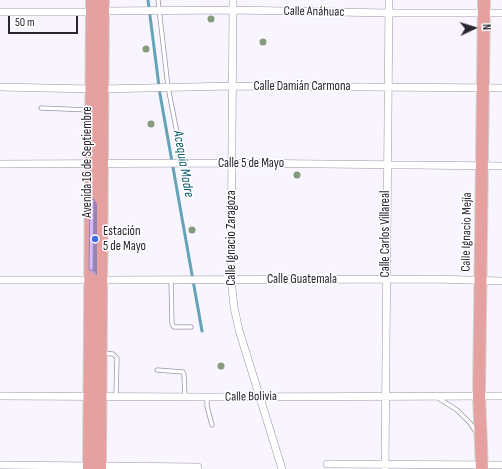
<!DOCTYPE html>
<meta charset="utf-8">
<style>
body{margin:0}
#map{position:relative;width:502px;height:469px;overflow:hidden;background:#f9f5ff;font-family:"Sofia Sans Condensed",sans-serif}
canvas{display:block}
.north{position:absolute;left:454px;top:8px;width:40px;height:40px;-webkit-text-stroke:3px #fff;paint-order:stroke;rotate:86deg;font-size:11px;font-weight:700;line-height:16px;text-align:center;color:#28252e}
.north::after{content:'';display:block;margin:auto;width:14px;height:18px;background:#28252e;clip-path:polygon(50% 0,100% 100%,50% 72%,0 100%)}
.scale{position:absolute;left:8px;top:16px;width:70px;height:18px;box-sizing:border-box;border:2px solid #28252e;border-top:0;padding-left:5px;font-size:12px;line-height:14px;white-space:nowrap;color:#28252e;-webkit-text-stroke:3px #fff;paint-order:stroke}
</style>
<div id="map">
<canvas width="502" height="469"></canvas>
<div class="north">N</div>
<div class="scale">50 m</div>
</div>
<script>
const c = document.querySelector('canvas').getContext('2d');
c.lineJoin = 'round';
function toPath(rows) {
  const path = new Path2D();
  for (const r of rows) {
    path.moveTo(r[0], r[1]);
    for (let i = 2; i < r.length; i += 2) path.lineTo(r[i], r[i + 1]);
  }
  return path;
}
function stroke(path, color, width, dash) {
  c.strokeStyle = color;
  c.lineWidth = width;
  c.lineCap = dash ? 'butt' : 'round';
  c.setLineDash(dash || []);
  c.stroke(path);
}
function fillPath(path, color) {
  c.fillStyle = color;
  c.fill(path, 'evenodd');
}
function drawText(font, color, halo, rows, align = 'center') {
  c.font = font + ' "Sofia Sans Condensed",sans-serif';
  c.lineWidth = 3;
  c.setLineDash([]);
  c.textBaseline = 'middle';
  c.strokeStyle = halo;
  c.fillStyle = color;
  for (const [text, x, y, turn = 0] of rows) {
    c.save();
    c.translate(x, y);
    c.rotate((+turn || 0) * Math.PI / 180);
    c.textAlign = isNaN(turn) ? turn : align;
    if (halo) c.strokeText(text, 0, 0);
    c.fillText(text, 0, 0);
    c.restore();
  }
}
stroke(toPath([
 [148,0,160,94,202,331]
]), '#64a4b8', 3);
const service = toPath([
 [158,0,168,87,183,163],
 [41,108,89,110],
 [171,280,172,324,174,327,191,327],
 [102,353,113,354,117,358,116,396],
 [157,370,183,372,184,375,185,397],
 [207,397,207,406,212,425],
 [438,398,457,410,470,423,476,432]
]);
const minor = toPath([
 [233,0,231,279,234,307,239,330,282,469],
 [103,11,233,10,389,13,502,13],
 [0,12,92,12],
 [0,87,91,89],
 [102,89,232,86,502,88],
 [0,164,232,163,502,166],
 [0,280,90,280],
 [101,280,435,279,502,281],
 [0,396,207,397,502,396],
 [327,464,502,465],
 [0,465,89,466],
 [100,466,198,467],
 [385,469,389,0]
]);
const primary = toPath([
 [89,469,92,0],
 [100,469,103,0],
 [482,469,479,395,484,0]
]);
stroke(service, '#9b93a7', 5);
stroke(minor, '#9b93a7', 8);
stroke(primary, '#d4d3d5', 14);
stroke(service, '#fff', 3.5);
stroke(minor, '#fff', 7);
stroke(primary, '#e4a19f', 12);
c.fillStyle = '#869a7e';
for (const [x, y] of [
 [211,19],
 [263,42],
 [146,49],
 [151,124],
 [297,175],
 [192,230],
 [221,366]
]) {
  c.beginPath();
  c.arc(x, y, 3.5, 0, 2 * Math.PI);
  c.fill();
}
fillPath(toPath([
 [97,204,97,275,93,274,89,270]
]), '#b8a2da');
fillPath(toPath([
 [94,199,97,204,97,275,93,270]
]), '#9684b2');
const building = toPath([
 [90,199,94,199,93,270,89,270,90,199]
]);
fillPath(building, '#d6bcfe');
stroke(building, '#9684b2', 1);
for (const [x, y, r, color] of [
 [95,239,4,"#446ee0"]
]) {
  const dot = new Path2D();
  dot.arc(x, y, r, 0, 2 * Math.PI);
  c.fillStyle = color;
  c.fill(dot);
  stroke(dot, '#fff', 1.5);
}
drawText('13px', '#28252e', '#fff', [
 ["Calle Anáhuac",314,12,1],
 ["Calle Damián Carmona",302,87],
 ["Avenida 16 de Septiembre",88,162,-90],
 ["Calle 5 de Mayo",251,164],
 ["Calle Ignacio Mejía",467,232,-89],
 ["Calle Carlos Villareal",386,234,-90],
 ["Calle Ignacio Zaragoza",232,238,-90],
 ["Calle Guatemala",302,280],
 ["Calle Bolivia",251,397,-1]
]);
drawText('13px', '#28252e', '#fff', [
 ["Estación",103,232],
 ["5 de Mayo",103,247]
], 'left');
drawText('italic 14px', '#0b5c6d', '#fff', [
 ["Acequia Madre",183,164,80]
]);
</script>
